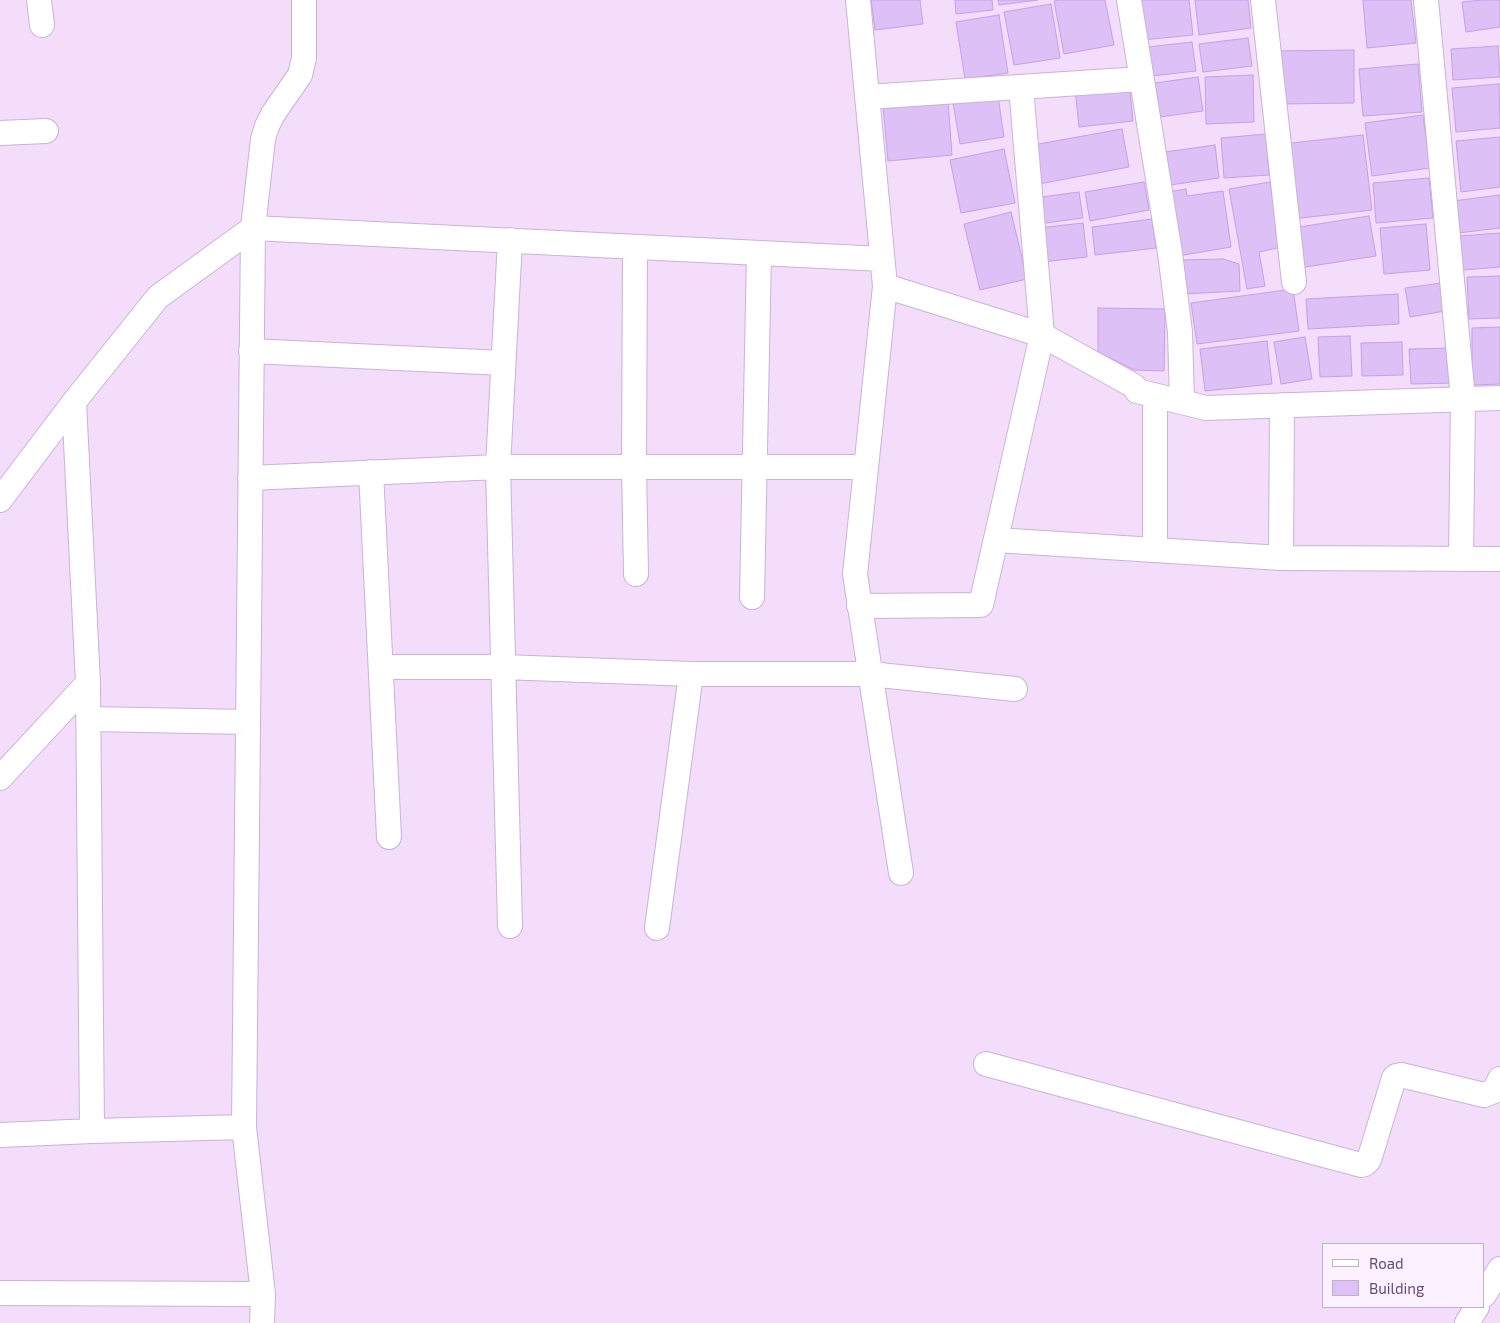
<!DOCTYPE html>
<style>
body{margin:0}
#map{position:relative;width:1500px;height:1323px;overflow:hidden;background:#f9eafe;font-family:"Exo 2",sans-serif}
canvas{display:block}
.legend{position:absolute;left:1322px;top:1243px;width:162px;height:65px;box-sizing:border-box;background:#fcf1ff;border:1px solid #bfafca;margin:0;padding:6px 9px;list-style:none;font-size:15px;color:#634b7b}
.legend li{display:flex;align-items:center;gap:10px;height:25px}
.legend b{width:25px;border:1px solid #bfafca}
</style>
<div id="map">
<canvas width="1500" height="1323"></canvas>
<ul class="legend">
<li><b style="height:6px;background:#fff"></b>Road</li>
<li><b style="height:14px;background:#ddc0f5"></b>Building</li>
</ul>
</div>
<script>
const c = document.querySelector('canvas').getContext('2d');
c.lineJoin = 'round';
function fillPath(path, color) {
  c.fillStyle = color;
  c.fill(path, 'evenodd');
}
function toPath(rows) {
  const path = new Path2D();
  for (const r of rows) {
    path.moveTo(r[0], r[1]);
    for (let i = 2; i < r.length; i += 2) path.lineTo(r[i], r[i + 1]);
  }
  return path;
}
function stroke(path, color, width, dash) {
  c.strokeStyle = color;
  c.lineWidth = width;
  c.lineCap = dash ? 'butt' : 'round';
  c.setLineDash(dash || []);
  c.stroke(path);
}
fillPath(toPath([
 [0,0,1500,0,1500,1323,0,1323],
 [1324,1244,1484,1244,1484,1307,1324,1307]
]), '#f3ddfb');
const building = toPath([
 [871,0,920,0,923,24,875,30,871,0],
 [955,0,992,0,993,10,956,14,955,0],
 [998,0,1038,0,999,5,998,0],
 [1058,0,1105,0,1114,45,1064,54,1054,1,1058,0],
 [1138,0,1189,0,1193,35,1142,40,1138,0],
 [1195,0,1248,0,1251,28,1199,35,1195,0],
 [1363,0,1411,0,1416,43,1367,48,1363,0],
 [1482,0,1500,0,1500,27,1466,32,1462,2,1482,0],
 [1051,4,1060,58,1014,65,1004,12,1051,4],
 [999,15,1008,73,965,79,956,22,999,15],
 [1248,38,1252,66,1203,72,1199,44,1248,38],
 [1192,42,1196,71,1151,76,1148,47,1192,42],
 [1498,46,1500,77,1453,80,1451,49,1498,46],
 [1354,50,1354,103,1279,104,1278,51,1354,50],
 [1418,64,1422,112,1363,116,1359,69,1418,64],
 [1253,75,1254,122,1206,124,1205,77,1253,75],
 [1198,77,1203,111,1160,117,1155,83,1198,77],
 [1129,82,1133,121,1079,127,1075,88,1129,82],
 [1499,84,1500,128,1456,132,1452,88,1499,84],
 [997,89,1004,137,960,144,952,97,997,89],
 [948,101,952,155,888,161,883,106,948,101],
 [1423,115,1430,168,1372,176,1365,123,1423,115],
 [1122,129,1129,167,1039,184,1033,145,1122,129],
 [1266,134,1269,175,1224,178,1221,138,1266,134],
 [1363,135,1372,210,1292,219,1283,144,1363,135],
 [1500,137,1500,187,1461,192,1456,141,1500,137],
 [1215,145,1219,178,1170,185,1165,152,1215,145],
 [1004,149,1015,203,961,213,950,160,1004,149],
 [1429,178,1433,218,1376,223,1373,183,1429,178],
 [1144,182,1149,210,1090,221,1085,192,1144,182],
 [1270,182,1282,247,1259,252,1265,286,1247,289,1229,189,1270,182],
 [1186,189,1187,196,1223,191,1231,247,1178,256,1168,192,1186,189],
 [1079,192,1083,218,1038,224,1034,198,1079,192],
 [1500,195,1500,228,1458,233,1453,201,1500,195],
 [1011,212,1027,279,980,290,964,224,1011,212],
 [1369,216,1376,256,1299,268,1293,228,1369,216],
 [1152,219,1156,248,1095,255,1092,227,1152,219],
 [1083,223,1087,257,1042,262,1038,228,1083,223],
 [1426,224,1430,270,1384,274,1380,228,1426,224],
 [1500,233,1500,267,1463,270,1460,236,1500,233],
 [1223,259,1239,264,1240,291,1183,294,1181,260,1223,259],
 [1500,276,1500,318,1469,319,1467,277,1500,276],
 [1441,283,1445,311,1410,317,1405,288,1441,283],
 [1293,289,1299,331,1197,344,1191,303,1293,289],
 [1398,294,1399,324,1308,329,1306,299,1398,294],
 [1098,308,1165,309,1164,371,1134,370,1098,352,1098,308],
 [1500,327,1500,384,1472,385,1472,328,1500,327],
 [1350,336,1352,376,1320,377,1318,337,1350,336],
 [1305,337,1312,379,1281,384,1274,342,1305,337],
 [1267,341,1272,384,1205,391,1200,349,1267,341],
 [1402,342,1403,375,1362,376,1361,343,1402,342],
 [1451,348,1453,383,1411,384,1409,349,1451,348]
]);
fillPath(building, '#ddc0f5');
stroke(building, '#c79fe9', 1);
const minor = toPath([
 [39,0,42,25],
 [858,0,885,286,855,574,901,873],
 [1129,0,1170,253,1180,332,1182,402],
 [1263,0,1294,282],
 [1426,0,1463,399,1461,559],
 [867,97,1141,79],
 [0,133,46,131],
 [510,240,498,467,510,926],
 [635,247,634,467,636,574],
 [885,286,1042,335,1134,386,1137,391,1206,408,1500,398],
 [251,351,503,363],
 [74,402,88,683],
 [1282,405,1281,558,1500,559],
 [371,472,389,837],
 [250,478,498,467,866,467],
 [0,500,74,402,158,297,253,228,263,139,267,126,273,114,300,75,304,58,304,0],
 [996,540,1281,558],
 [1155,550,1155,396],
 [752,597,759,253],
 [859,606,981,605,1042,335,1021,87],
 [381,667,503,667,691,674,870,674,1015,689],
 [89,719,248,722],
 [0,778,88,683,92,1131,244,1127],
 [657,928,691,674],
 [986,1064,1361,1165,1365,1164,1369,1160,1394,1078,1396,1076,1401,1075,1484,1095,1494,1091,1500,1079],
 [0,1135,92,1131],
 [0,1293,263,1294],
 [1484,1295,1500,1269],
 [262,1323,263,1294,244,1127,253,228,882,259],
 [1467,1323,1477,1307]
]);
stroke(minor, '#c8b4d6', 26);
stroke(minor, '#fff', 24);
</script>
